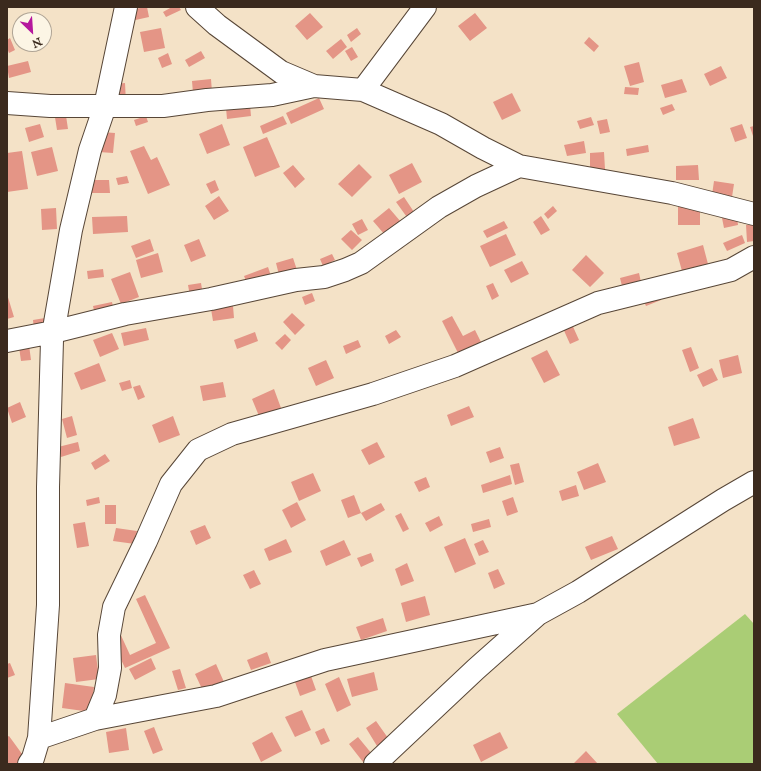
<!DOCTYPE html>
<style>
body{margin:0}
#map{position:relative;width:761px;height:771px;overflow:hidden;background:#f4e2c7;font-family:"IM FELL English",serif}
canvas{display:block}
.frame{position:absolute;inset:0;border:8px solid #3b2a1e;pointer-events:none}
.north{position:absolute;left:12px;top:12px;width:40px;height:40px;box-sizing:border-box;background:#fcf5e5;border:1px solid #afa495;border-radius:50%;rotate:155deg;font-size:11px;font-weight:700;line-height:16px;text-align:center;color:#3b2a1e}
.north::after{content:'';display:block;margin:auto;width:14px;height:18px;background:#b5179e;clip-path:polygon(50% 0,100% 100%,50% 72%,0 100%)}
</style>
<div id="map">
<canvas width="761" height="771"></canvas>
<div class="frame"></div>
<div class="north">N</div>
</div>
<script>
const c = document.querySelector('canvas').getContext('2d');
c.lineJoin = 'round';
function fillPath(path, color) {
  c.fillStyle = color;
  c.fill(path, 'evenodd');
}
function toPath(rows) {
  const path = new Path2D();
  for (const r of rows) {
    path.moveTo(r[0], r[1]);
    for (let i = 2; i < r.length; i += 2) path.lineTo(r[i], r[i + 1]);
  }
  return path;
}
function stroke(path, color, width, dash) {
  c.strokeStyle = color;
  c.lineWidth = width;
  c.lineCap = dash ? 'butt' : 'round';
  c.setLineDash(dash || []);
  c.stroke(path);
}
fillPath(toPath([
 [745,614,754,624,754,764,658,764,617,714]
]), '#aacd75');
fillPath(toPath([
 [147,7,149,17,131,21,128,10],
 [172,7,179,7,181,10,166,17,163,12],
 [310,13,323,27,307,40,295,26],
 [475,13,487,28,470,41,458,26],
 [35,15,37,20,25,20],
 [161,28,165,48,144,52,140,32],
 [357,28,361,34,351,42,347,35],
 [589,37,599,46,594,52,584,43],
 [10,38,15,50,9,53,7,48,7,40],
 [341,39,347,47,333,59,326,51],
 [352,47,358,57,351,61,345,51],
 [201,51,205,58,189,67,185,60],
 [168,53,172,64,162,68,158,58],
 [28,61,31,72,9,78,7,66],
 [639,62,644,82,630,86,624,66],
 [721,66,727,78,710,86,704,74],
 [211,79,212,92,193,93,192,81],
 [682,79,687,92,665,98,661,85],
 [125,83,126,103,117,103,116,84],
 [625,87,639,88,638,95,624,94],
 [512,93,521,111,502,120,493,102],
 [319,98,324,109,291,124,286,113],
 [672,104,675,110,663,115,660,108],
 [250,105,251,116,227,119,226,108],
 [65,109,68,129,57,130,54,111],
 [146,116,148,122,136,126,134,120],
 [283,116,287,124,263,134,260,126],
 [591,117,594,125,580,129,577,121],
 [607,119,610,132,600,134,597,121],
 [40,124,44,137,29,142,25,128],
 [222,124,230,145,207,154,199,134],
 [742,124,747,138,735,142,730,128],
 [754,126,754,139,750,127],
 [101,132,115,133,113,153,99,152],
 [267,137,280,167,255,177,243,147],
 [584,141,586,153,567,156,564,145],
 [648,145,649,152,627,156,626,149],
 [144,146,151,160,157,157,170,185,148,194,130,151],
 [52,147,58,171,37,176,31,152],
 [22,151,28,189,7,192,7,153],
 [604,152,605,169,590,170,590,153],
 [412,163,422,182,399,194,389,175],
 [359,164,372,177,352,197,338,184],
 [293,165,305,179,295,188,283,173],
 [698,165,699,180,676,180,676,166],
 [127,176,129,183,118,185,116,178],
 [92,180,109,180,110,193,92,193],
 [215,180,219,190,211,194,206,184],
 [714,181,734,184,732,197,712,195],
 [219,196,229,211,214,220,205,206],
 [404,197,416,215,409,220,396,202],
 [678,205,700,206,700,225,678,225],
 [553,206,557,211,548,219,544,214],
 [56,208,57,229,42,230,41,209],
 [389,208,401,222,385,235,373,221],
 [737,215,738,225,724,228,722,218],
 [127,216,128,232,93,234,92,217],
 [541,216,550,230,541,235,533,222],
 [362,219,368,230,358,235,352,224],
 [504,221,508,228,487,238,483,231],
 [746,225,754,225,754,241,747,242],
 [351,230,362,240,352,250,341,239],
 [506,234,516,255,490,267,480,246],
 [742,235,745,243,727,251,723,243],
 [150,239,154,251,136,258,131,246],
 [199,239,206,256,191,262,184,245],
 [703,245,708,264,682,271,677,253],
 [158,253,163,272,141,278,136,260],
 [332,254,335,260,323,266,320,259],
 [586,255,604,273,590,287,572,270],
 [293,258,297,270,279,275,276,263],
 [522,261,529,274,511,283,504,270],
 [268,267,272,279,249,288,244,276],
 [103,269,104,277,88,279,87,271],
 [130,272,139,297,121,304,111,279],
 [639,273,641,282,622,286,620,278],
 [201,283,203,295,190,296,188,285],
 [493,283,499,296,492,300,486,286],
 [657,290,661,300,646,306,642,297],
 [312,293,315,301,305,305,302,297],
 [7,294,14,317,7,319],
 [112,302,114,311,95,315,93,306],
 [233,306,234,318,213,321,211,309],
 [292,313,305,325,295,335,283,322],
 [452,316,463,336,475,330,481,342,458,353,442,321],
 [45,318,47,328,34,330,33,320],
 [570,320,579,340,570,344,561,324],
 [146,328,149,340,124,346,121,333],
 [396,330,401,337,389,344,385,336],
 [255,332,258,341,237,349,234,340],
 [112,333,119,349,100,357,93,340],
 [285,334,291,340,282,350,275,343],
 [358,340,361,347,346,354,343,346],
 [29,345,31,360,21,361,19,347],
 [691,347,699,368,690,372,682,350],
 [547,350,560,375,544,383,531,358],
 [738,355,742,373,723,378,719,360],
 [326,360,334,378,316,386,308,368],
 [99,363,106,381,81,390,74,373],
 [712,368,718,380,703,387,697,375],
 [130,380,132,388,122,391,119,383],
 [223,382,226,397,203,401,200,386],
 [140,385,145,397,138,400,133,387],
 [274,389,281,408,259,416,252,399],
 [20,402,26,417,12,423,7,408],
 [469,406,474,417,451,426,447,415],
 [72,416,77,435,67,438,62,419],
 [173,416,180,435,159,443,152,425],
 [693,418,700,438,674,446,668,427],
 [78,442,80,451,61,457,58,447],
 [377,442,385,457,369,465,361,450],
 [500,447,504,458,490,463,486,452],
 [105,454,110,461,95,470,91,463],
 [519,463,524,482,515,485,510,465],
 [598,463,606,482,584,490,577,472],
 [313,473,321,491,299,501,291,482],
 [510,475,512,484,483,493,481,485],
 [426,477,430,487,419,492,414,482],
 [576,485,579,496,562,501,559,491],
 [354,495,361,513,348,518,341,500],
 [99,497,100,503,87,506,86,500],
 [513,497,518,512,507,516,502,501],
 [297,502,306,520,291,528,282,510],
 [381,503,385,510,366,521,361,513],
 [105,505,116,505,116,524,105,524],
 [401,513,409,529,403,532,395,516],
 [439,516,443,525,430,532,425,523],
 [489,519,491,527,473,532,471,524],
 [85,522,89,546,77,548,73,524],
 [205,525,211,538,196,545,190,531],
 [116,528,137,531,135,544,113,541],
 [612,536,618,549,591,560,585,547],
 [465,538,476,564,455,573,444,547],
 [286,539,292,552,269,561,264,549],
 [344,540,351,555,326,566,320,551],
 [483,540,489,552,479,556,474,544],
 [371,553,374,561,361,567,357,558],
 [407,563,414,581,401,586,395,569],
 [498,569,505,584,494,589,488,573],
 [254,570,261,584,250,589,243,575],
 [145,595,170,648,125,668,110,636,119,631,130,655,156,643,136,599],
 [425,596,430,615,406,622,401,603],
 [383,618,387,631,361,640,356,627],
 [267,652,271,663,251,670,247,660],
 [96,655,99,679,76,682,73,658],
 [151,658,156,669,135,680,129,669],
 [10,663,15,675,7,678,7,664],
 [216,664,224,682,203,691,195,674],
 [180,669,186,688,178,690,172,671],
 [374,672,378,690,352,697,347,679],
 [311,676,316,690,300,696,295,682],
 [339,677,351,705,337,712,325,684],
 [65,683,94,687,91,712,62,708],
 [302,710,311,730,295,737,285,717],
 [376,721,388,738,377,746,366,728],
 [154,727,163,750,153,754,144,731],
 [126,728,129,750,109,753,106,732],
 [324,728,330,741,321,745,315,732],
 [272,732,282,751,261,762,252,743],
 [500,732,508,748,481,762,473,745],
 [9,736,25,758,17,764,7,764,7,737],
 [358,737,372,754,363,762,349,744],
 [586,751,598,764,573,764]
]), '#e49586');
const minor = toPath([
 [197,7,217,25,281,72,314,86,363,90,441,124,483,148,519,166,672,193,754,214],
 [363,90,425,7],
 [7,103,50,106,163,106,207,100,272,95,314,86],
 [7,341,53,332,125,314,211,299,296,280,324,277,345,270,361,263,439,207,476,186,519,166],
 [538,614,578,592,723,500,754,482],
 [95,719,216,696,325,660,538,614,476,669,375,764],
 [39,738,95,719,105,695,110,668,109,635,114,607,146,541,171,484,198,450,232,434,373,394,455,366,598,303,731,270,754,257],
 [29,764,33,758,39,738,48,605,48,487,52,340,71,230,90,150,105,106,126,7]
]);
stroke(minor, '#574637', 24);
stroke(minor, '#fff', 22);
</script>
